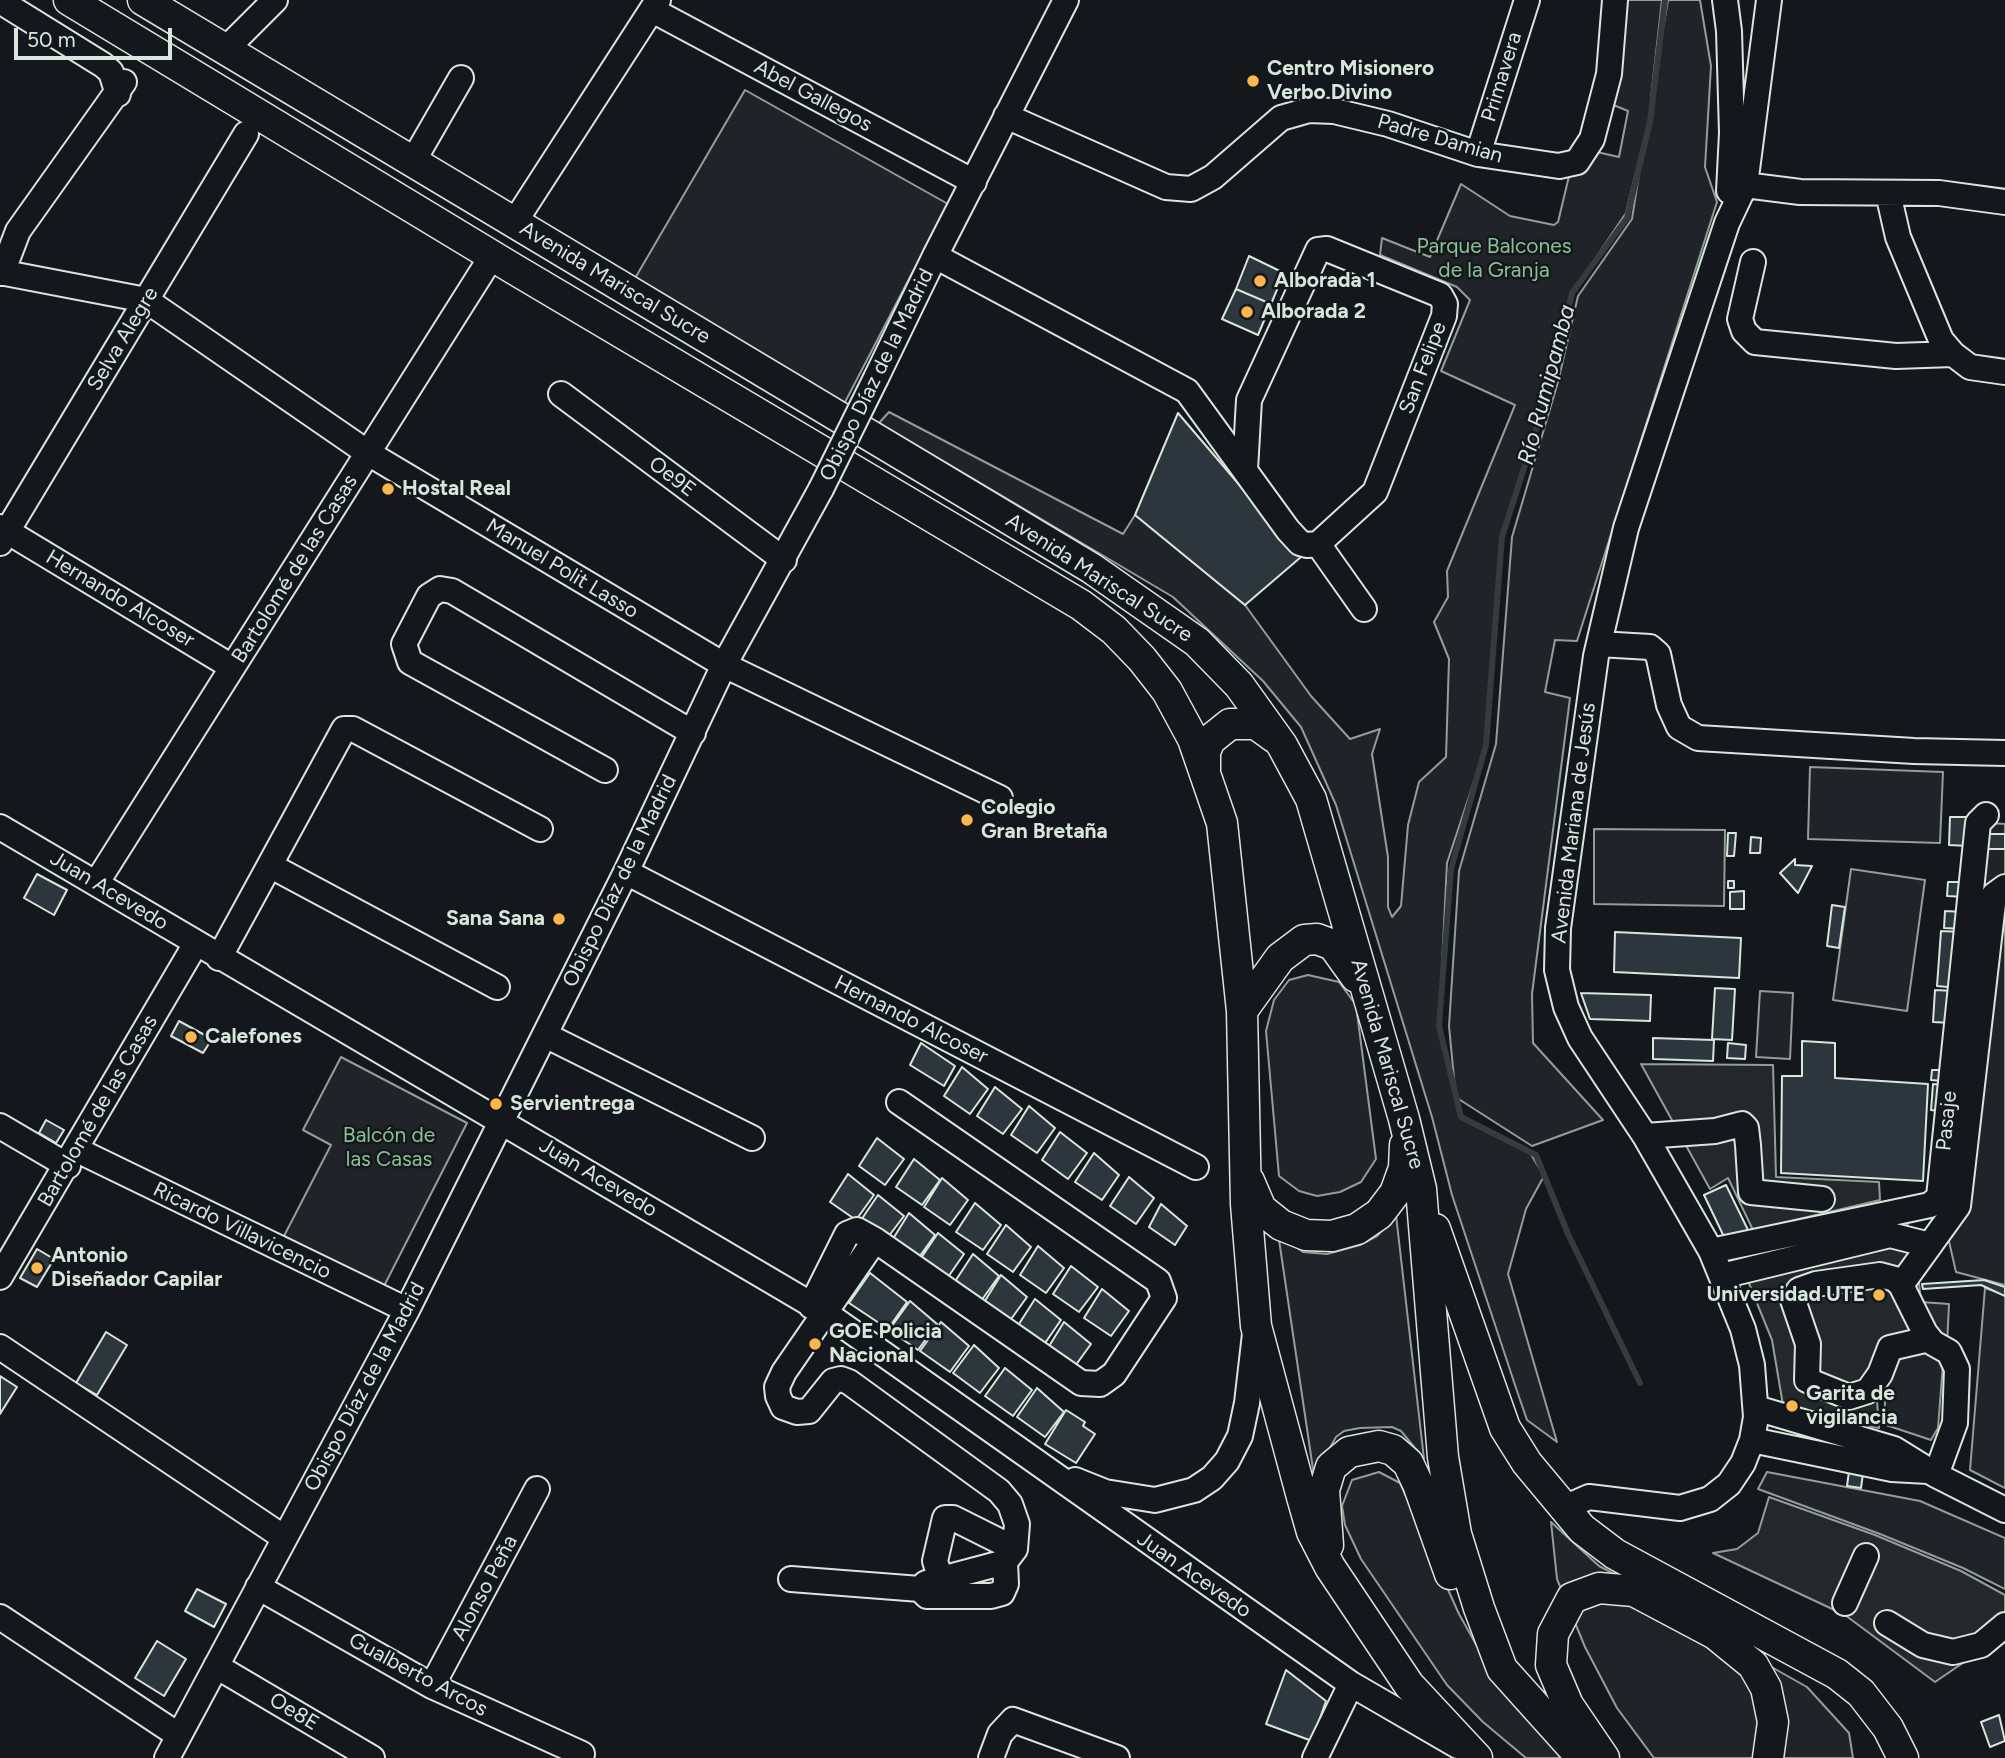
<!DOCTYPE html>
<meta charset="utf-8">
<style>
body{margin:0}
#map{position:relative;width:2005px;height:1758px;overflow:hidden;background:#14181c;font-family:Figtree,sans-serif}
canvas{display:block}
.scale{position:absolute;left:14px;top:28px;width:158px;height:32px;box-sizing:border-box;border:4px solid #d8e6dc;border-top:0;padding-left:9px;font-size:21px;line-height:24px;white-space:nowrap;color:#d8e6dc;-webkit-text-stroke:5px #14181c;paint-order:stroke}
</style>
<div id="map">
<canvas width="2005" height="1758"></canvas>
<div class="scale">50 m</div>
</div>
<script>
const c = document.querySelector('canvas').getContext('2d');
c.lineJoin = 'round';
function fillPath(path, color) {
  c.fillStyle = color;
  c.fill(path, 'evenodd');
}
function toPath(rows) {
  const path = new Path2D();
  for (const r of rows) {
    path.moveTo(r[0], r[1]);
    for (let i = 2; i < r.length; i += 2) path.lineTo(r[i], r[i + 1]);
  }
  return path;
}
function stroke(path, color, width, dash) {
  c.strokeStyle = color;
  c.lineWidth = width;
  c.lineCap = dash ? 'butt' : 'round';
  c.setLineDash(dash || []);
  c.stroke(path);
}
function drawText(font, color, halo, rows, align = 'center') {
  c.font = font + ' Figtree,sans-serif';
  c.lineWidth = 5;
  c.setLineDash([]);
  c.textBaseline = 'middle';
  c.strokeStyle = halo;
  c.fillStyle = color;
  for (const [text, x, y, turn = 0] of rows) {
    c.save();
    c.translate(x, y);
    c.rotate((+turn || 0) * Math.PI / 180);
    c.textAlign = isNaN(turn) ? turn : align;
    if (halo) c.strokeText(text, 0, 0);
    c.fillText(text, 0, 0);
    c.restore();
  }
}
const green = toPath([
 [1625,0,1662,0,1651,98,1668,0,1700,0,1711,66,1705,167,1717,202,1577,641,1555,640,1545,692,1570,698,1532,994,1533,1043,1603,1120,1532,1146,1457,1098,1462,1117,1529,1151,1544,1176,1526,1209,1508,1274,1557,1442,1527,1420,1516,1388,1452,1195,1432,1117,1336,805,1301,727,1263,681,1173,597,879,423,889,412,1123,534,1135,515,1245,605,1311,696,1350,739,1380,729,1372,754,1388,857,1388,907,1392,917,1401,906,1408,825,1419,782,1446,757,1449,659,1434,622,1448,597,1447,571,1515,405,1441,371,1470,300,1457,287,1380,255,1382,238,1430,257,1461,184,1510,216,1554,225,1558,222,1570,172,1588,150,1619,157,1628,111,1604,101,1625,0],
 [1645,136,1632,219,1578,296,1558,382,1512,537,1496,744,1459,871,1449,1026,1455,1089,1439,1026,1447,863,1486,745,1502,537,1553,379,1572,293,1626,213,1645,136],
 [745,90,948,204,843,406,634,280,745,90],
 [1810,767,1943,772,1940,843,1808,839,1810,767],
 [1990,823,2005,824,2005,1285,1956,1272,1943,1215,1990,823],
 [1594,829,1725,830,1724,906,1594,904,1594,829],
 [1851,869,1925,880,1907,1011,1833,1000,1851,869],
 [1308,975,1339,982,1356,1005,1376,1159,1361,1182,1340,1192,1317,1196,1299,1191,1279,1176,1266,1031,1274,1000,1289,980,1308,975],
 [1760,991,1793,993,1790,1059,1756,1057,1760,991],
 [341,1057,467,1123,383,1288,284,1236,331,1145,303,1130,341,1057],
 [1396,1215,1424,1459,1401,1431,1392,1427,1360,1428,1344,1431,1336,1437,1314,1476,1278,1233,1303,1252,1327,1254,1360,1245,1377,1236,1396,1215],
 [1985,1288,2005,1295,2005,1488,1970,1470,1985,1288],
 [1890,1350,1944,1351,1938,1428,1931,1440,1883,1424,1890,1350],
 [1379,1472,1400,1483,1459,1614,1501,1689,1563,1758,1526,1758,1483,1722,1447,1685,1361,1559,1345,1525,1342,1506,1352,1480,1379,1472],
 [1767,1472,1920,1501,2005,1538,2005,1589,1963,1568,1880,1534,1758,1489,1767,1472],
 [1551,1522,1599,1566,1697,1617,1759,1660,1807,1687,1849,1733,1853,1758,1654,1758,1617,1708,1585,1647,1557,1579,1551,1522]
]);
fillPath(green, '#202428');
stroke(green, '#939e99', 2);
const parking = toPath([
 [1641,1064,1773,1065,1776,1177,1879,1182,1880,1200,1753,1230,1728,1178,1710,1189,1641,1064],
 [1902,1215,1914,1236,1921,1302,1949,1304,1947,1345,1887,1344,1876,1387,1879,1428,1784,1411,1772,1340,1735,1249,1902,1215],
 [1769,1497,1875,1535,1961,1571,2005,1595,2005,1634,1935,1682,1845,1615,1713,1553,1737,1549,1758,1533,1769,1497]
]);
fillPath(parking, '#24282b');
stroke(parking, '#939e99', 2);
stroke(toPath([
 [1640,1383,1568,1234,1536,1155,1461,1117,1439,1026,1451,869,1486,745,1502,537,1552,380,1572,293,1627,218,1650,122,1665,0]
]), '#363b3e', 6);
const building = toPath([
 [1249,256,1284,273,1271,304,1236,289,1249,256],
 [1236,289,1271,304,1258,335,1222,319,1236,289],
 [1178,413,1301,557,1245,605,1135,515,1178,413],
 [1950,817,1969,817,1968,846,1949,845,1950,817],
 [1728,833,1736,833,1734,856,1727,856,1728,833],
 [1981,834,2005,834,2005,849,1981,849,1981,834],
 [1751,837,1761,838,1760,853,1750,853,1751,837],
 [1795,859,1795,865,1812,866,1798,893,1780,873,1795,859],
 [37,874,67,890,54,915,24,898,37,874],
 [1728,881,1734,881,1734,888,1728,888,1728,881],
 [1948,882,1965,882,1965,897,1947,896,1948,882],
 [1744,891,1744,909,1730,909,1730,892,1744,891],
 [1832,905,1845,907,1839,948,1827,946,1832,905],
 [1945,911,1964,912,1963,929,1944,928,1945,911],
 [1941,931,1963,932,1959,988,1937,986,1941,931],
 [1615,932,1741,938,1739,978,1614,972,1615,932],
 [1715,988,1735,989,1732,1040,1712,1039,1715,988],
 [1935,990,1955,991,1952,1023,1933,1022,1935,990],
 [1581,993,1651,995,1650,1021,1590,1019,1581,993],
 [179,1021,212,1039,203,1053,171,1036,179,1021],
 [1653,1038,1714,1040,1713,1061,1653,1059,1653,1038],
 [1802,1041,1835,1043,1835,1078,1928,1084,1923,1181,1781,1173,1782,1076,1802,1076,1802,1041],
 [921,1043,955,1066,944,1086,910,1065,921,1043],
 [1728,1043,1746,1045,1745,1059,1727,1058,1728,1043],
 [962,1067,988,1089,970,1114,944,1096,962,1067],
 [1932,1070,1944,1070,1943,1081,1931,1080,1932,1070],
 [1933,1084,1948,1085,1945,1112,1931,1110,1933,1084],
 [995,1087,1022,1109,1003,1134,977,1116,995,1087],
 [1029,1106,1055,1128,1037,1153,1011,1135,1029,1106],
 [46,1120,64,1130,56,1143,39,1133,46,1120],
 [1060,1132,1087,1153,1068,1179,1042,1160,1060,1132],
 [877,1138,904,1159,885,1185,859,1166,877,1138],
 [1094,1153,1119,1175,1102,1200,1075,1182,1094,1153],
 [914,1159,940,1180,922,1205,896,1187,914,1159],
 [848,1174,874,1195,856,1220,830,1202,848,1174],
 [1129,1177,1154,1198,1136,1224,1110,1206,1129,1177],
 [942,1178,968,1200,950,1225,924,1207,942,1178],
 [1726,1185,1749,1232,1727,1243,1704,1195,1726,1185],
 [878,1195,904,1216,885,1241,859,1223,878,1195],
 [975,1203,1001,1225,983,1250,956,1232,975,1203],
 [1161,1204,1187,1226,1175,1245,1149,1227,1161,1204],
 [909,1213,935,1235,917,1260,891,1242,909,1213],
 [1006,1225,1031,1247,1013,1272,987,1254,1006,1225],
 [938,1233,964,1254,946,1280,919,1261,938,1233],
 [1038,1246,1064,1268,1046,1293,1020,1275,1038,1246],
 [37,1249,54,1259,37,1287,20,1278,37,1249],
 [973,1254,999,1276,981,1301,954,1283,973,1254],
 [1071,1266,1098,1287,1079,1312,1053,1294,1071,1266],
 [870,1273,907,1302,888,1329,849,1303,870,1273],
 [1001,1275,1027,1297,1009,1322,983,1304,1001,1275],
 [1984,1280,2005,1287,2005,1296,1981,1285,1923,1289,1922,1284,1984,1280],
 [1102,1289,1129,1311,1111,1336,1084,1318,1102,1289],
 [1035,1299,1061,1320,1043,1346,1017,1327,1035,1299],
 [910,1301,937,1324,918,1350,889,1330,910,1301],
 [941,1322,969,1346,950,1372,920,1351,941,1322],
 [1064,1322,1091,1344,1073,1369,1046,1351,1064,1322],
 [106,1332,127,1345,97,1395,76,1383,106,1332],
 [974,1345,999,1368,980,1393,953,1373,974,1345],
 [1005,1368,1032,1390,1013,1416,985,1396,1005,1368],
 [0,1376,17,1387,0,1414,0,1376],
 [1037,1388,1064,1412,1045,1437,1017,1417,1037,1388],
 [1066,1410,1085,1422,1083,1426,1095,1434,1076,1463,1045,1444,1066,1410],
 [1854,1435,1868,1437,1861,1488,1847,1486,1854,1435],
 [197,1589,226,1604,214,1627,185,1611,197,1589],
 [157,1641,186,1659,164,1696,135,1678,157,1641],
 [1286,1670,1326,1701,1312,1741,1266,1724,1286,1670],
 [1999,1715,2005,1741,1990,1747,1981,1722,1999,1715]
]);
fillPath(building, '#2c363c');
stroke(building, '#d8e6dc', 2);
const minor = toPath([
 [1725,0,1729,31,1732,133,1729,191],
 [0,1,103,65,111,72,118,94],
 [652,10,974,182],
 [225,50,275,0],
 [1006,116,1166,187,1191,189,1213,177,1281,118,1309,110,1334,111,1388,124,1478,154,1559,166,1577,162,1592,139,1609,74,1615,0],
 [1478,154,1527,0],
 [412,163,461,78],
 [1745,185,1800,192,1939,193,2005,202],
 [1888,193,1898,237,1941,340,1953,354,1970,367,2005,372],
 [514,223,658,0],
 [935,256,1187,391,1288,530,1300,543,1307,545,1318,544,1375,492,1444,316,1445,304,1440,295,1327,249,1318,250,1249,400,1245,470],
 [1753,262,1740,319,1744,331,1755,342,1896,356,1953,354],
 [0,272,146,300,368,453,724,665,1000,798],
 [2,273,18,231,124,82],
 [876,378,935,256,1066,0],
 [561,394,784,560],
 [0,527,232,667],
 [0,543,246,134],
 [1318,544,1364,609],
 [1599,644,1650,647,1658,654,1669,705,1679,727,1698,738,1914,751,2005,753],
 [605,770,410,662,404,644,429,596,440,589,452,591,693,733],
 [0,827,824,1312,1351,1684,1458,1746],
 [271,866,497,987],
 [626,872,1196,1167],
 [97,882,492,256],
 [219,958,344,729,353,729,540,829],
 [545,1035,752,1138],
 [899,1102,1158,1281,1164,1298,1114,1374,1100,1384,1081,1383,875,1240,784,1372,777,1387,778,1396,783,1407,797,1412,809,1411,833,1381,841,1379,849,1382,999,1491,1010,1504,1017,1524,1015,1549,1005,1562,926,1583,920,1589],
 [0,1126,68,1166],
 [1645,1136,1715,1131,1742,1124,1746,1128,1748,1145,1751,1192,1822,1199],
 [77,1150,407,1310],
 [1711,1251,1930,1205,1939,1197,1978,823,1986,815],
 [1722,1276,1890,1235,1930,1245],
 [0,1277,195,945],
 [1901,1285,1958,1206,1994,895,2005,887],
 [811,1306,847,1234,857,1230,875,1240],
 [1929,1339,1890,1348,1880,1374,1868,1391,1849,1397,1807,1380,1808,1344,1793,1300,1799,1290,1816,1284,1880,1275,1895,1279,1901,1285,1925,1333,1933,1343,1949,1352,1957,1369,1955,1423,1936,1475],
 [0,1347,283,1537],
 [1756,1408,1894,1449,1936,1475,2005,1510],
 [1752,1440,1892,1469,1928,1471],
 [1075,1480,1105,1492,1155,1500,1194,1490,1212,1478,1227,1461,1240,1436,1247,1403,1255,1334],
 [1564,1508,1589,1497,1680,1508,1710,1499,1729,1484,1743,1463,1752,1440,1756,1417,1752,1365,1743,1329,1711,1251,1645,1136,1580,1038,1566,1007,1557,970,1558,928,1596,656,1626,528,1727,223,1745,185,1769,0],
 [791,1579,920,1589,927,1596,991,1596,1002,1593,1006,1584,1005,1562],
 [941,1580,935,1561,945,1518,953,1518,1015,1549],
 [258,1587,432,1686,582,1754],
 [1845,1603,1866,1556],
 [0,1617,178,1735],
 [1887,1623,1923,1645,1953,1652,1981,1645,2005,1625],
 [216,1666,372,1758],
 [432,1686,537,1489],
 [167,1758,407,1310,626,872,724,665,821,489],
 [991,1758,1000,1734,1013,1720,1117,1758],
 [1315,1758,1351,1684]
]);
const major = toPath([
 [69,0,514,269,1081,605,1114,630,1142,659,1167,691,1193,739,1222,823,1242,1011,1246,1204,1256,1326,1302,1497,1312,1532,1330,1567,1409,1685,1477,1758],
 [143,0,1091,568,1197,642,1239,685,1282,745,1311,799,1404,1119,1421,1189,1443,1457,1456,1534,1479,1608,1502,1669,1582,1758],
 [1205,769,1205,752,1210,740,1230,724,1256,724,1274,737],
 [1242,1011,1280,958,1304,940,1317,939,1333,945,1356,977],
 [1249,1181,1261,1209,1281,1225,1306,1235,1332,1236,1357,1229,1379,1214,1395,1193,1404,1168,1405,1145],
 [1435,1229,1505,1428,1527,1463,1582,1529,1615,1554,1837,1674,1861,1693,1888,1728,1903,1758],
 [1328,1545,1324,1490,1331,1467,1349,1452,1379,1446,1393,1450,1408,1463,1418,1484,1450,1574],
 [1604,1758,1568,1705,1551,1665,1553,1634,1572,1598,1599,1588,1634,1591,1715,1634,1753,1665,1766,1688,1773,1722,1768,1758]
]);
stroke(minor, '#d8e6dc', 28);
stroke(major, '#d8e6dc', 33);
stroke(minor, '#14181c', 24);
stroke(major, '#14181c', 30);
const minorBridge = toPath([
 [821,489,876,378]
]);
stroke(minorBridge, '#d8e6dc', 28, []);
stroke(minorBridge, '#14181c', 24);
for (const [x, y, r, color] of [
 [1253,81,7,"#ffb74d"],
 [1260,281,7,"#ffb74d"],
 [1247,312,7,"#ffb74d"],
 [388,489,7,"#ffb74d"],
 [967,820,7,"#ffb74d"],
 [559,919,7,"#ffb74d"],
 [191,1037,7,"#ffb74d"],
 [496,1104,7,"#ffb74d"],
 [37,1268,7,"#ffb74d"],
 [1879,1295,7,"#ffb74d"],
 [815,1344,7,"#ffb74d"],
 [1792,1406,7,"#ffb74d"]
]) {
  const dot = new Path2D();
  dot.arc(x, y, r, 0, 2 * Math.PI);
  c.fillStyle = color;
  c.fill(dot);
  stroke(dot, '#14181c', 2.5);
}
drawText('bold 21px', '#d8e6dc', '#14181c', [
 ["Centro Misionero",1267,69],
 ["Verbo Divino",1267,93],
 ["Alborada 1",1274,281],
 ["Alborada 2",1261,312],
 ["Hostal Real",402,489],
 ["Colegio",981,808],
 ["Gran Bretaña",981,832],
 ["Sana Sana",545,919,"right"],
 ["Calefones",205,1037],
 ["Servientrega",510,1104],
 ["Antonio",51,1256],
 ["Diseñador Capilar",51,1280],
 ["Universidad UTE",1865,1295,"right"],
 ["GOE Policia",829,1332],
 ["Nacional",829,1356],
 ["Garita de",1806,1394],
 ["vigilancia",1806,1418]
], 'left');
drawText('21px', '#d8e6dc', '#14181c', [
 ["Primavera",1502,77,-73],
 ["Abel Gallegos",813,96,28],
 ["Padre Damian",1440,139,16],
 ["Avenida Mariscal Sucre",615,283,31],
 ["Selva Alegre",123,339,-59],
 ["San Felipe",1423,368,-69],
 ["Obispo Díaz de la Madrid",877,375,-64],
 ["Oe9E",672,477,37],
 ["Bartolomé de las Casas",295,569,-58],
 ["Manuel Polit Lasso",562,569,31],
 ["Avenida Mariscal Sucre",1099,578,33],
 ["Hernando Alcoser",120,599,31],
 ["Avenida Mariana de Jesús",1574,823,-83],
 ["Obispo Díaz de la Madrid",620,881,-64],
 ["Juan Acevedo",109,891,31],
 ["Hernando Alcoser",911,1020,27],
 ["Avenida Mariscal Sucre",1387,1064,74],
 ["Bartolomé de las Casas",98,1111,-60],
 ["Pasaje",1947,1121,-84],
 ["Juan Acevedo",598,1178,31],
 ["Ricardo Villavicencio",242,1231,26],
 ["Obispo Díaz de la Madrid",365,1387,-62],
 ["Juan Acevedo",1194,1575,35],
 ["Alonso Peña",485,1588,-62],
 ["Gualberto Arcos",418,1675,28],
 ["Oe8E",294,1712,31]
]);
drawText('21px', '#8ac095', '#14181c', [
 ["Parque Balcones",1494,247],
 ["de la Granja",1494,271],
 ["Balcón de",389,1136],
 ["las Casas",389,1160]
]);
drawText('italic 23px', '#d8e6dc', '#14181c', [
 ["Río Rumipamba",1547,385,-75]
]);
</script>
